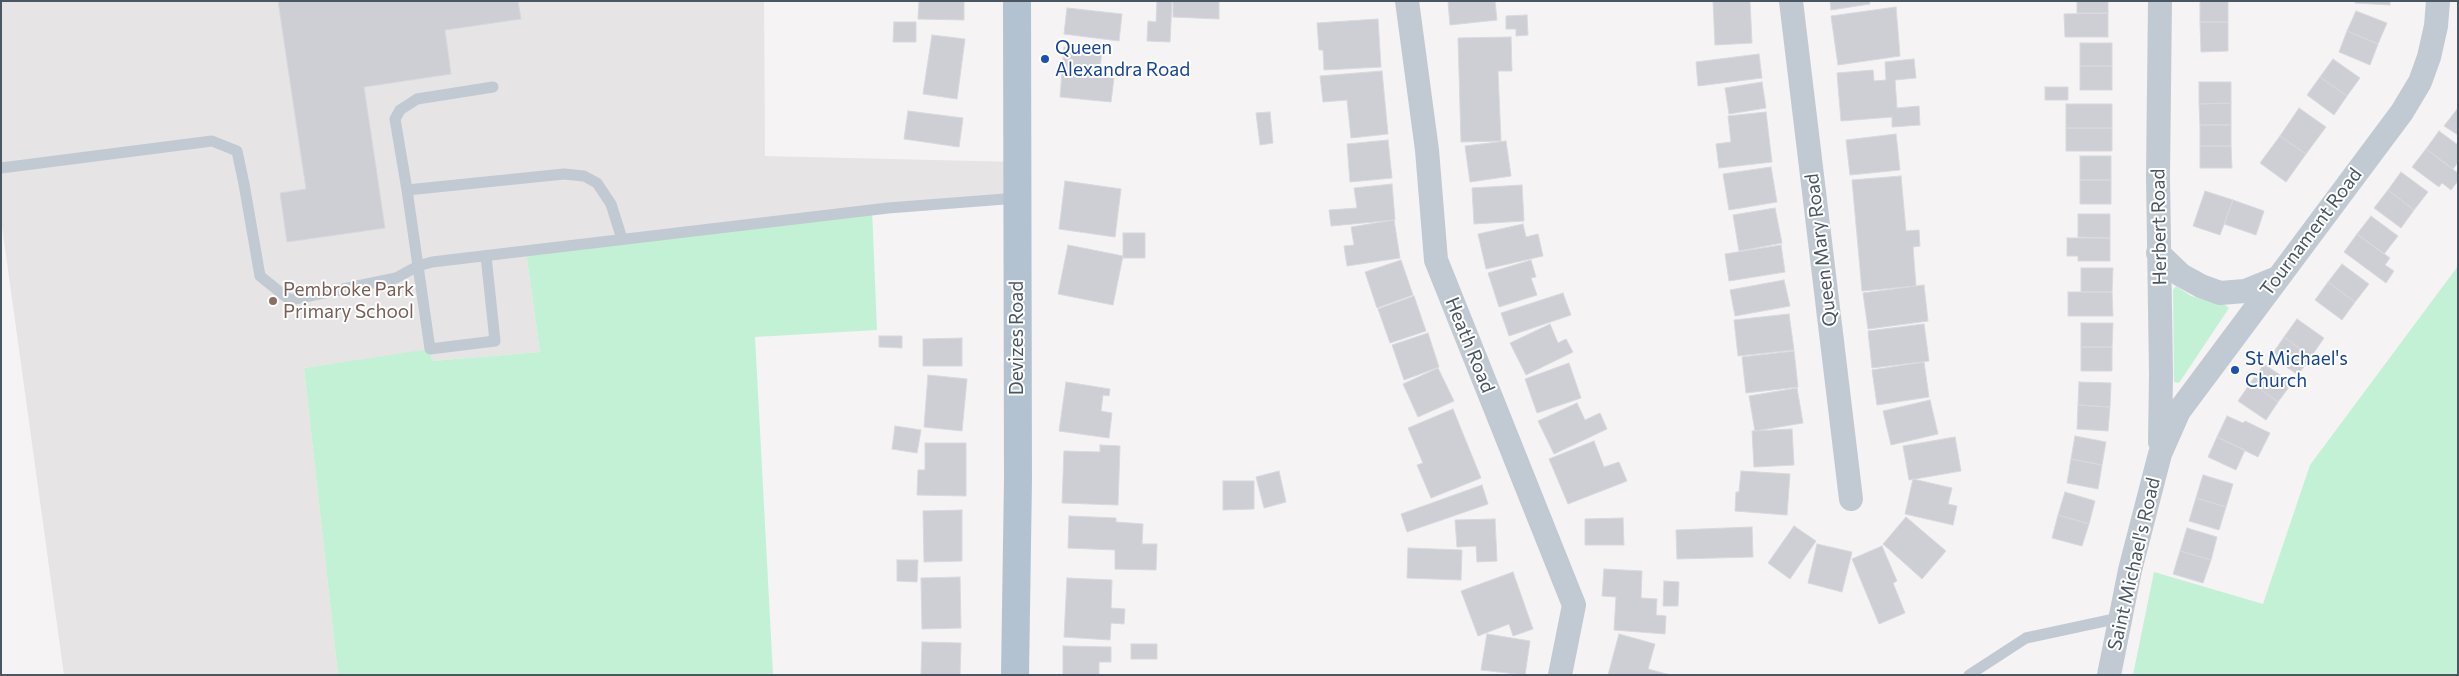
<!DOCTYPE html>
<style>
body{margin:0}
#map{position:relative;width:2459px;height:676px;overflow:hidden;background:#f5f3f3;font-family:Commissioner,sans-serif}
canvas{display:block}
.frame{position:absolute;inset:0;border:2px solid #4a5661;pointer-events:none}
</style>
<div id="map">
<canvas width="2459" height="676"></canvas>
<div class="frame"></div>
</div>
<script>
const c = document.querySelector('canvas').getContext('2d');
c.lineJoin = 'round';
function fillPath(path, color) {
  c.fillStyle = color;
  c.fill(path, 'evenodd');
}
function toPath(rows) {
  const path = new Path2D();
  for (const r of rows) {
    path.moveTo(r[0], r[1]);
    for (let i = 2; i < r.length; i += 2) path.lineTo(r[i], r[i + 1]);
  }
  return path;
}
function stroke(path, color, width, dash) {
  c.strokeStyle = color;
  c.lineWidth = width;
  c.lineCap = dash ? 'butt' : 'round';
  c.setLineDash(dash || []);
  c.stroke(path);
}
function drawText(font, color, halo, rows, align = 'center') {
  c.font = font + ' Commissioner,sans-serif';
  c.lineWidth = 4;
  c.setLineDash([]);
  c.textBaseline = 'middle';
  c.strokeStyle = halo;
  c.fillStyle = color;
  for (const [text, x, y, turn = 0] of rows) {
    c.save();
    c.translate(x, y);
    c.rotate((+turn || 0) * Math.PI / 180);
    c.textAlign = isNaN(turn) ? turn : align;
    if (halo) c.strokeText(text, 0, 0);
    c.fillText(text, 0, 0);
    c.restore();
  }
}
fillPath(toPath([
 [1,1,764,1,765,156,1018,162,1018,198,526,252,540,352,432,361,430,350,304,368,338,675,64,675,1,219]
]), '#e6e4e5');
fillPath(toPath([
 [872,209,877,330,755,337,773,675,338,675,304,368,430,349,432,361,540,352,526,252],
 [2458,266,2458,675,2133,675,2154,572,2263,604,2310,465],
 [2176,286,2191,296,2225,305,2229,308,2179,383,2174,382,2173,290]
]), '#c3f1d5');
const building = toPath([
 [278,1,518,1,521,19,445,30,451,74,364,87,385,228,287,242,280,193,306,189,278,1],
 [919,1,964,1,964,20,918,19,919,1],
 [1157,1,1172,1,1170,42,1147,41,1148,21,1156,22,1157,1],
 [1173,1,1219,1,1219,19,1173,17,1173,1],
 [1448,1,1495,1,1497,20,1450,25,1448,1],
 [1713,1,1750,1,1752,43,1715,45,1713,1],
 [1830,1,1869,1,1870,4,1831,10,1830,1],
 [2077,1,2108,1,2108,13,2077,13,2077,1],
 [2200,1,2228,1,2228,22,2200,22,2200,1],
 [2355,1,2390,1,2390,5,2355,3,2355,1],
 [1896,7,1900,56,1838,65,1831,16,1896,7],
 [1067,8,1122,14,1119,41,1064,34,1067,8],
 [2356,11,2387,23,2378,44,2347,31,2356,11],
 [2108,13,2108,37,2065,37,2064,14,2108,13],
 [1527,15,1528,35,1516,36,1516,29,1506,29,1506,16,1527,15],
 [1378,19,1381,67,1324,70,1323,50,1319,50,1317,23,1378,19],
 [894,22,916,22,916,42,893,42,894,22],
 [2200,22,2228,22,2228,51,2201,52,2200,22],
 [2347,31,2378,44,2370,65,2339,52,2347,31],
 [932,35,965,39,957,99,923,94,932,35],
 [1511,37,1512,71,1498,71,1501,141,1461,142,1458,38,1511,37],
 [2080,43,2112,43,2112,66,2080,66,2080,43],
 [1064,47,1102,51,1099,77,1114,78,1111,102,1060,97,1064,47],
 [1759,54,1762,78,1698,86,1696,62,1759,54],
 [1914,59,1916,78,1895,80,1897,108,1919,106,1920,125,1892,127,1892,117,1841,121,1837,73,1873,70,1874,81,1886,80,1885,62,1914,59],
 [2333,59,2360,78,2347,96,2320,77,2333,59],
 [2080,66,2112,66,2112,90,2080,90,2080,66],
 [1382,71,1388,134,1351,138,1347,100,1323,102,1320,76,1382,71],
 [2320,77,2347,96,2334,115,2307,95,2320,77],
 [1762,82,1766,108,1729,114,1725,88,1762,82],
 [2199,82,2231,82,2231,103,2199,104,2199,82],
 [2045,87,2068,87,2068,100,2045,100,2045,87],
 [2231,103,2231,125,2200,125,2199,104,2231,103],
 [2066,104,2112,104,2112,128,2066,128,2066,104],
 [2299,108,2326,127,2306,154,2280,136,2299,108],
 [2458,108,2458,135,2444,126,2458,108],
 [908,111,963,118,959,147,904,139,908,111],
 [1270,112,1273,143,1260,145,1256,113,1270,112],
 [1766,112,1772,162,1719,168,1716,144,1731,142,1728,116,1766,112],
 [2200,125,2231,125,2231,146,2200,146,2200,125],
 [2066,128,2112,128,2112,151,2066,151,2066,128],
 [2439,131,2458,145,2458,162,2453,169,2426,149,2439,131],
 [1896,134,1900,170,1850,175,1846,140,1896,134],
 [2280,136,2306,154,2286,182,2260,163,2280,136],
 [1388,140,1392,178,1350,182,1347,144,1388,140],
 [1506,141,1511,176,1470,182,1465,146,1506,141],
 [2200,146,2231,146,2232,168,2200,168,2200,146],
 [2426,149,2458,173,2458,181,2451,190,2442,183,2439,187,2412,167,2426,149],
 [2080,156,2111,156,2111,180,2080,180,2080,156],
 [1771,167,1777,202,1729,210,1723,174,1771,167],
 [2401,172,2428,192,2414,210,2388,190,2401,172],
 [1901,176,1906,231,1919,230,1920,246,1913,247,1916,286,1862,291,1852,180,1901,176],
 [2080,180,2111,180,2111,204,2080,204,2080,180],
 [1065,181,1121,189,1115,237,1059,229,1065,181],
 [1392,184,1395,220,1331,226,1329,210,1357,208,1354,188,1392,184],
 [1522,185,1524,221,1474,224,1472,188,1522,185],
 [2388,190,2414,210,2401,228,2374,208,2388,190],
 [2205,191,2233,200,2220,235,2193,226,2205,191],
 [2233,200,2264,211,2256,235,2224,224,2233,200],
 [1775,208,1782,243,1739,251,1733,215,1775,208],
 [2078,214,2110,214,2110,238,2078,237,2078,214],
 [2371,216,2398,236,2384,254,2357,234,2371,216],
 [1394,220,1400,258,1347,266,1344,246,1354,245,1351,227,1394,220],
 [1523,224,1526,237,1538,234,1543,256,1486,269,1478,234,1523,224],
 [1123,233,1145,233,1145,258,1123,258,1123,233],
 [2357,234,2390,258,2385,265,2394,271,2386,283,2344,252,2357,234],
 [2067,238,2110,238,2110,261,2078,261,2078,256,2067,256,2067,238],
 [1068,245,1123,256,1113,305,1058,294,1068,245],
 [1781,245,1785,272,1729,281,1725,254,1781,245],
 [1401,260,1413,295,1377,308,1365,272,1401,260],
 [1531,260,1536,277,1531,278,1537,295,1499,307,1488,273,1531,260],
 [2342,264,2369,284,2355,302,2328,282,2342,264],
 [2081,268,2113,268,2112,292,2081,292,2081,268],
 [1784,280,1790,306,1735,316,1730,290,1784,280],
 [2328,282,2355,302,2342,320,2315,300,2328,282],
 [1924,285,1928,321,1868,329,1863,293,1924,285],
 [2068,292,2112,292,2113,316,2068,316,2068,292],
 [1563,293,1571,315,1509,336,1501,313,1563,293],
 [1414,296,1426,331,1390,343,1378,309,1414,296],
 [1789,314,1794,350,1738,356,1734,320,1789,314],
 [2297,319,2324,338,2311,357,2284,337,2297,319],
 [2081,323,2113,323,2112,347,2081,347,2081,323],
 [1550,324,1558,343,1566,339,1573,352,1526,375,1510,343,1550,324],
 [1924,324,1929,361,1872,368,1868,331,1924,324],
 [1428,333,1439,367,1404,380,1392,345,1428,333],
 [879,336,902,336,902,348,879,347,879,336],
 [2284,337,2311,357,2298,375,2271,356,2284,337],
 [962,338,962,366,923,366,923,339,962,338],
 [2081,347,2112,347,2112,371,2081,371,2081,347],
 [1794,351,1798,387,1746,393,1742,357,1794,351],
 [1924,362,1929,397,1877,405,1872,370,1924,362],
 [1569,363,1581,398,1537,413,1525,379,1569,363],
 [2264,364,2292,383,2278,402,2251,382,2264,364],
 [1438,368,1454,401,1418,417,1403,384,1438,368],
 [928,375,967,379,962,431,924,427,928,375],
 [1066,382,1110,389,1109,396,1103,395,1101,411,1112,413,1109,438,1059,431,1066,382],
 [2079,382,2111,383,2110,407,2078,405,2079,382],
 [2251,382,2278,402,2266,420,2238,401,2251,382],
 [1797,388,1803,423,1755,431,1749,396,1797,388],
 [1930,400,1938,434,1891,445,1883,411,1930,400],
 [1577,403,1585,420,1600,413,1607,429,1554,454,1538,421,1577,403],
 [2078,405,2110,407,2108,431,2077,429,2078,405],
 [1453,409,1481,478,1431,498,1417,465,1423,463,1408,428,1453,409],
 [2227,416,2243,423,2245,421,2270,433,2258,457,2217,437,2227,416],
 [895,426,921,430,917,453,892,449,895,426],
 [1792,429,1794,465,1754,467,1752,431,1792,429],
 [2075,436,2106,442,2102,465,2071,459,2075,436],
 [1955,437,1961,471,1909,480,1903,446,1955,437],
 [2217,437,2245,450,2236,470,2208,457,2217,437],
 [1594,441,1604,467,1619,462,1627,481,1568,504,1549,459,1594,441],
 [925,443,966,443,966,496,917,495,918,470,925,470,925,443],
 [1100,445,1120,446,1118,505,1062,503,1064,451,1100,452,1100,445],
 [2071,459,2102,465,2098,489,2067,483,2071,459],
 [1279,471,1286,502,1264,508,1256,477,1279,471],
 [1741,471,1790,474,1787,515,1735,511,1736,492,1739,492,1741,471],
 [2203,475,2233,484,2226,507,2196,498,2203,475],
 [1913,479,1952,488,1948,504,1957,506,1953,525,1905,514,1913,479],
 [1223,481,1254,481,1254,509,1223,510,1223,481],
 [1482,485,1488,504,1407,532,1401,514,1482,485],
 [2065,492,2095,501,2089,524,2058,515,2065,492],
 [2196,498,2226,507,2219,530,2189,521,2196,498],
 [962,510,962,561,924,562,923,511,962,510],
 [2058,515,2089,524,2082,546,2052,538,2058,515],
 [1069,516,1116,518,1116,522,1143,524,1142,544,1157,544,1156,570,1115,569,1115,550,1068,548,1069,516],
 [1906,517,1946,551,1922,579,1883,544,1906,517],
 [1623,518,1624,545,1585,545,1585,519,1623,518],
 [1495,519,1497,561,1477,562,1476,546,1457,547,1455,520,1495,519],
 [1794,526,1816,541,1790,579,1768,563,1794,526],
 [1752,527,1753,557,1677,559,1676,530,1752,527],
 [2187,528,2217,537,2211,560,2180,551,2187,528],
 [1817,544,1852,552,1842,592,1808,583,1817,544],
 [1882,546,1897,581,1893,583,1905,613,1879,624,1852,559,1882,546],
 [1408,548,1462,550,1461,580,1407,578,1408,548],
 [2180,551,2211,560,2203,583,2173,574,2180,551],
 [897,560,918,560,917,582,897,581,897,560],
 [1604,569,1642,571,1641,598,1657,599,1656,615,1666,616,1665,634,1614,630,1616,597,1602,596,1604,569],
 [1513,572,1533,629,1513,636,1509,624,1478,636,1461,591,1513,572],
 [960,577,961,628,922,629,921,578,960,577],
 [1067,578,1112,580,1111,608,1125,609,1124,624,1111,623,1110,640,1064,637,1067,578],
 [1664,581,1679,582,1678,606,1663,606,1664,581],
 [1487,634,1530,641,1525,675,1481,670,1487,634],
 [1619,634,1655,644,1648,669,1670,675,1608,675,1619,634],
 [922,642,961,643,960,675,921,675,922,642],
 [1131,644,1157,644,1157,659,1131,659,1131,644],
 [1063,646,1111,647,1111,662,1099,662,1099,675,1063,675,1063,646]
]);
fillPath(building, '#cdcfd5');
stroke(building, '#d7d9de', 1);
stroke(toPath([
 [1,168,212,141,237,151,244,184,260,276,290,300,396,278,418,266,432,262,888,208,1018,198],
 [407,190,395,119,400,110,417,99,493,87],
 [486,256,495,341,430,349,407,190,564,174,584,176,597,183,611,204,622,239],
 [1969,675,2026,638,2119,618]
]), '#c1cad2', 11);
stroke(toPath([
 [1407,1,1427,150,1436,260,1574,605,1560,675],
 [1791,1,1851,499],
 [2160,1,2158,176,2161,375,2160,442],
 [2158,253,2181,275,2201,286,2220,293,2245,291,2277,278],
 [2109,675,2130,570,2160,454,2179,411,2402,112,2420,82,2429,57,2436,26,2438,1]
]), '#c1cad2', 24);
stroke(toPath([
 [1015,675,1018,479,1017,1]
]), '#b3c2d1', 28);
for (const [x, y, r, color] of [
 [1045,59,5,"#1a4fb4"],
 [273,301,5,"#8d6e63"],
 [2235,370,5,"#1a4fb4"]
]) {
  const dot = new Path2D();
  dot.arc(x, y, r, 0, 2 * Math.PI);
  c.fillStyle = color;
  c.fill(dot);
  stroke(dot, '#fff', 2);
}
drawText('19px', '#164399', '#fff', [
 ["Queen",1055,48],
 ["Alexandra Road",1055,70],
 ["St Michael's",2245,359],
 ["Church",2245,381]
], 'left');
drawText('19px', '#4a5661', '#fff', [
 ["Herbert Road",2159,227,-91],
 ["Tournament Road",2311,232,-53],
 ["Queen Mary Road",1821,250,-97],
 ["Devizes Road",1017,338,-90],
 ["Heath Road",1470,345,68],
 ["Saint Michael's Road",2134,564,-77]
]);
drawText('19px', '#785e54', '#fff', [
 ["Pembroke Park",283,290],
 ["Primary School",283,312]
], 'left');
</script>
